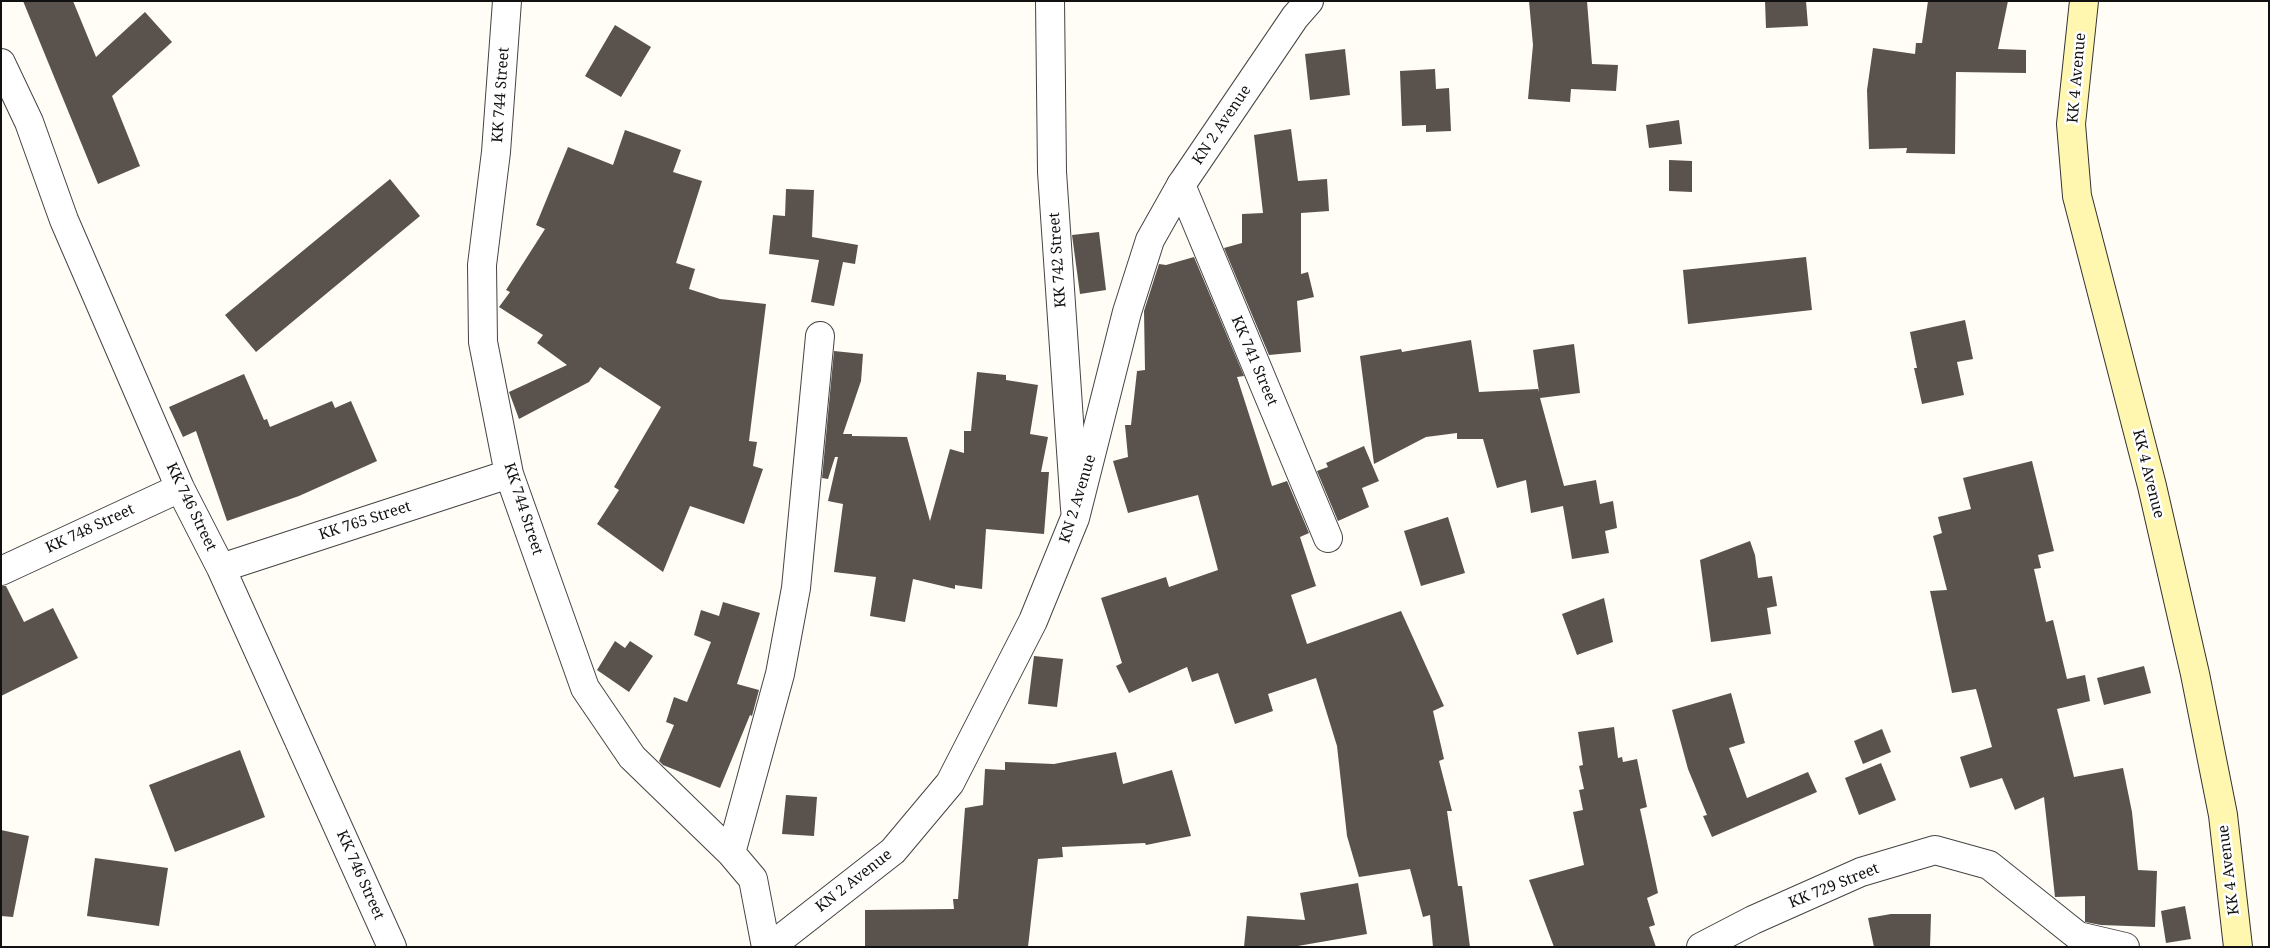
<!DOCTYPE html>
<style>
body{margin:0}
#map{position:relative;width:2270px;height:948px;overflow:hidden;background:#fffdf5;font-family:"Noto Serif",serif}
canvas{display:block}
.frame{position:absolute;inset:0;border:2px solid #111;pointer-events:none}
</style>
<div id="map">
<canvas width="2270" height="948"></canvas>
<div class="frame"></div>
</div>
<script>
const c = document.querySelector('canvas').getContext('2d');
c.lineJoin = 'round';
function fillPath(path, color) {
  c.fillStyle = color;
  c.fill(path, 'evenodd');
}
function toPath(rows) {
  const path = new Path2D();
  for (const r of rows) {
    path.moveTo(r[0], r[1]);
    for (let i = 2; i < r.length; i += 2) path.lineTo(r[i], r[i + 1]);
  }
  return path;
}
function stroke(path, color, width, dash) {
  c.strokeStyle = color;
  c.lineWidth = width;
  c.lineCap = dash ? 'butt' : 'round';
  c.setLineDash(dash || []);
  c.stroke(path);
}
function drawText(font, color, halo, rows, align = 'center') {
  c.font = font + ' "Noto Serif",serif';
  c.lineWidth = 5;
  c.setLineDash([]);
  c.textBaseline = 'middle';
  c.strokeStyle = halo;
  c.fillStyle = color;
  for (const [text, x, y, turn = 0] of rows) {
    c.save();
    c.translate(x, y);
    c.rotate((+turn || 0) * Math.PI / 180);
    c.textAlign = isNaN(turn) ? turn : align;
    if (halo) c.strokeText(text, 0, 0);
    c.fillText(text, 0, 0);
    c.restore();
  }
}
fillPath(toPath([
 [23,1,73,1,96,57,145,12,172,42,112,96,140,166,98,184],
 [1529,1,1587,1,1592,64,1618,65,1616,91,1571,89,1570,102,1528,99,1533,45],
 [1765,1,1806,1,1808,26,1766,28],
 [1928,1,2008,1,1998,49,2026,50,2026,73,1956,72,1955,154,1906,153,1907,148,1869,149,1867,90,1873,48,1915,54,1916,43,1922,43],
 [615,25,651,47,621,97,585,76],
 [1345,49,1350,95,1310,100,1305,54],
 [1435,69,1436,89,1449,88,1451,131,1426,132,1426,125,1402,126,1400,71],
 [1679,120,1682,144,1649,148,1646,125],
 [1291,129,1298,181,1327,179,1329,211,1301,213,1301,274,1308,272,1314,297,1297,301,1301,352,1269,355,1224,248,1242,243,1242,214,1263,213,1254,135],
 [625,130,681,150,673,172,702,181,676,263,695,269,689,289,720,299,766,304,749,441,757,442,753,466,763,469,744,524,690,506,663,572,597,524,619,490,614,487,661,407,600,367,589,382,519,419,509,392,567,365,537,343,543,335,499,307,510,292,506,290,545,229,536,225,568,147,613,165],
 [1669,160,1692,161,1692,192,1669,191],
 [390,179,420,216,256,352,225,315],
 [786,189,814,190,812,237,858,245,855,264,843,262,834,306,811,302,819,260,769,254,773,215,785,216],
 [1099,232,1106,290,1080,294,1072,235],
 [1194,257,1244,376,1237,377,1272,486,1287,481,1309,533,1300,537,1316,586,1291,595,1307,644,1401,611,1444,706,1433,711,1444,759,1439,761,1452,811,1447,811,1458,886,1462,886,1470,947,1433,947,1430,915,1423,917,1410,869,1359,877,1347,836,1337,746,1316,678,1268,694,1273,711,1235,724,1218,673,1192,682,1187,667,1129,693,1116,666,1122,663,1101,598,1166,577,1169,587,1218,570,1198,495,1128,513,1113,461,1128,457,1125,425,1131,425,1137,371,1145,370,1144,311,1159,264,1166,265],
 [1806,257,1812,310,1688,324,1683,270],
 [1965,320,1973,359,1957,362,1964,395,1922,404,1914,368,1917,368,1910,332],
 [1471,340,1479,392,1538,389,1539,392,1533,350,1574,344,1580,393,1540,398,1564,486,1596,480,1600,504,1613,501,1617,528,1605,531,1609,553,1572,559,1563,506,1531,513,1526,480,1497,488,1483,439,1457,439,1457,433,1426,437,1374,464,1360,356,1401,349,1402,352],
 [834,351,863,354,861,381,843,434,852,434,852,436,907,437,930,521,950,449,964,453,964,431,971,431,977,372,1006,375,1006,380,1038,385,1030,434,1048,437,1041,472,1049,472,1044,534,986,529,982,589,955,585,955,589,913,579,905,622,870,616,876,577,834,572,843,504,828,501,838,457,835,457,828,479,822,478],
 [244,374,264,420,267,419,270,427,332,401,335,408,351,401,377,461,299,496,227,521,196,431,183,437,169,407],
 [1364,446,1379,481,1362,488,1369,507,1338,521,1317,471,1328,467,1326,463],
 [2032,461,2054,551,2038,555,2041,568,2034,569,2046,622,2053,620,2067,679,2085,675,2090,701,2057,709,2074,777,2123,768,2132,812,2138,870,2157,871,2155,927,2101,925,2085,922,2085,896,2055,897,2044,797,2015,810,2002,778,1970,788,1960,757,1992,747,1976,689,1952,693,1930,591,1947,590,1933,536,1942,533,1938,517,1971,509,1963,478],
 [1448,517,1465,573,1421,586,1404,531],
 [1750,541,1755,555,1758,578,1772,576,1777,606,1767,608,1771,634,1711,642,1700,560],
 [1,586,6,586,24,622,53,608,78,658,1,696],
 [1604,598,1613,642,1577,655,1562,614],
 [723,602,760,613,737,684,759,690,752,716,750,715,720,788,663,765,659,761,674,725,666,722,674,697,687,702,711,642,694,635,701,610,719,616],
 [615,641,625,648,630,641,653,656,629,692,597,670],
 [1034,656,1063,659,1057,707,1028,704],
 [2144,666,2151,693,2104,705,2097,678],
 [1731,693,1745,743,1729,748,1747,798,1808,772,1817,792,1712,837,1703,816,1707,815,1688,769,1672,710],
 [1614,727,1618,758,1622,757,1623,762,1637,759,1647,807,1640,809,1658,893,1647,898,1655,925,1649,927,1656,947,1554,947,1529,880,1584,865,1573,812,1583,810,1579,790,1584,789,1579,766,1583,765,1578,732],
 [1882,729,1891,752,1863,764,1854,741],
 [240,750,265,817,175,852,149,785],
 [1116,752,1123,784,1172,770,1191,836,1146,845,1145,843,1062,847,1063,857,1038,859,1028,947,865,947,865,910,954,909,953,899,958,899,965,808,983,805,985,769,1005,770,1005,762,1054,764],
 [1881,763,1896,800,1859,815,1845,778],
 [786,795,817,797,814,836,782,834],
 [1,830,29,836,13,917,1,916],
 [95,858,168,868,159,926,87,916],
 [1358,883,1367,934,1292,947,1244,947,1247,916,1305,920,1300,893],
 [2185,906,2191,939,2166,943,2161,911],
 [1891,914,1931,914,1930,947,1874,947,1868,918]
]), '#5a524d');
const minor = toPath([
 [507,1,496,152,482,265,483,342,509,474,585,688,632,757,731,853,753,879,766,947],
 [1050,1,1052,172,1075,509],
 [1,63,29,122,64,220,180,488,221,568,392,947],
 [1181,185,1328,538],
 [221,568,509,474],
 [1,571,180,488],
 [731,853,780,674,796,588,820,336],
 [1701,947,1753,920,1861,872,1935,850,1989,865,2078,936,2125,947]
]);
const tertiary = toPath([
 [770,947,893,851,950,783,1033,621,1075,518,1127,312,1150,240,1181,185,1295,17,1309,1]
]);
const secondary = toPath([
 [2084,1,2071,124,2077,196,2152,486,2195,674,2223,815,2238,947]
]);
stroke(minor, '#444', 30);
stroke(tertiary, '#444', 30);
stroke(secondary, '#333', 30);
stroke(minor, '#fff', 28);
stroke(tertiary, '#fff', 28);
stroke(secondary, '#fff6b0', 28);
drawText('15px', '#111', '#fff', [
 ["KK 4 Avenue",2077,78,-85],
 ["KK 744 Street",501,95,-86],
 ["KN 2 Avenue",1222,125,-56],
 ["KK 742 Street",1058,260,-94],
 ["KK 741 Street",1254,361,67],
 ["KK 4 Avenue",2148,474,76],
 ["KN 2 Avenue",1078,499,-73],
 ["KK 746 Street",191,507,64],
 ["KK 744 Street",523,509,72],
 ["KK 765 Street",365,521,-18],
 ["KK 748 Street",90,529,-25],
 ["KK 4 Avenue",2229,870,-97],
 ["KK 746 Street",360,875,66],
 ["KN 2 Avenue",854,881,-38],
 ["KK 729 Street",1834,886,-22]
]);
</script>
